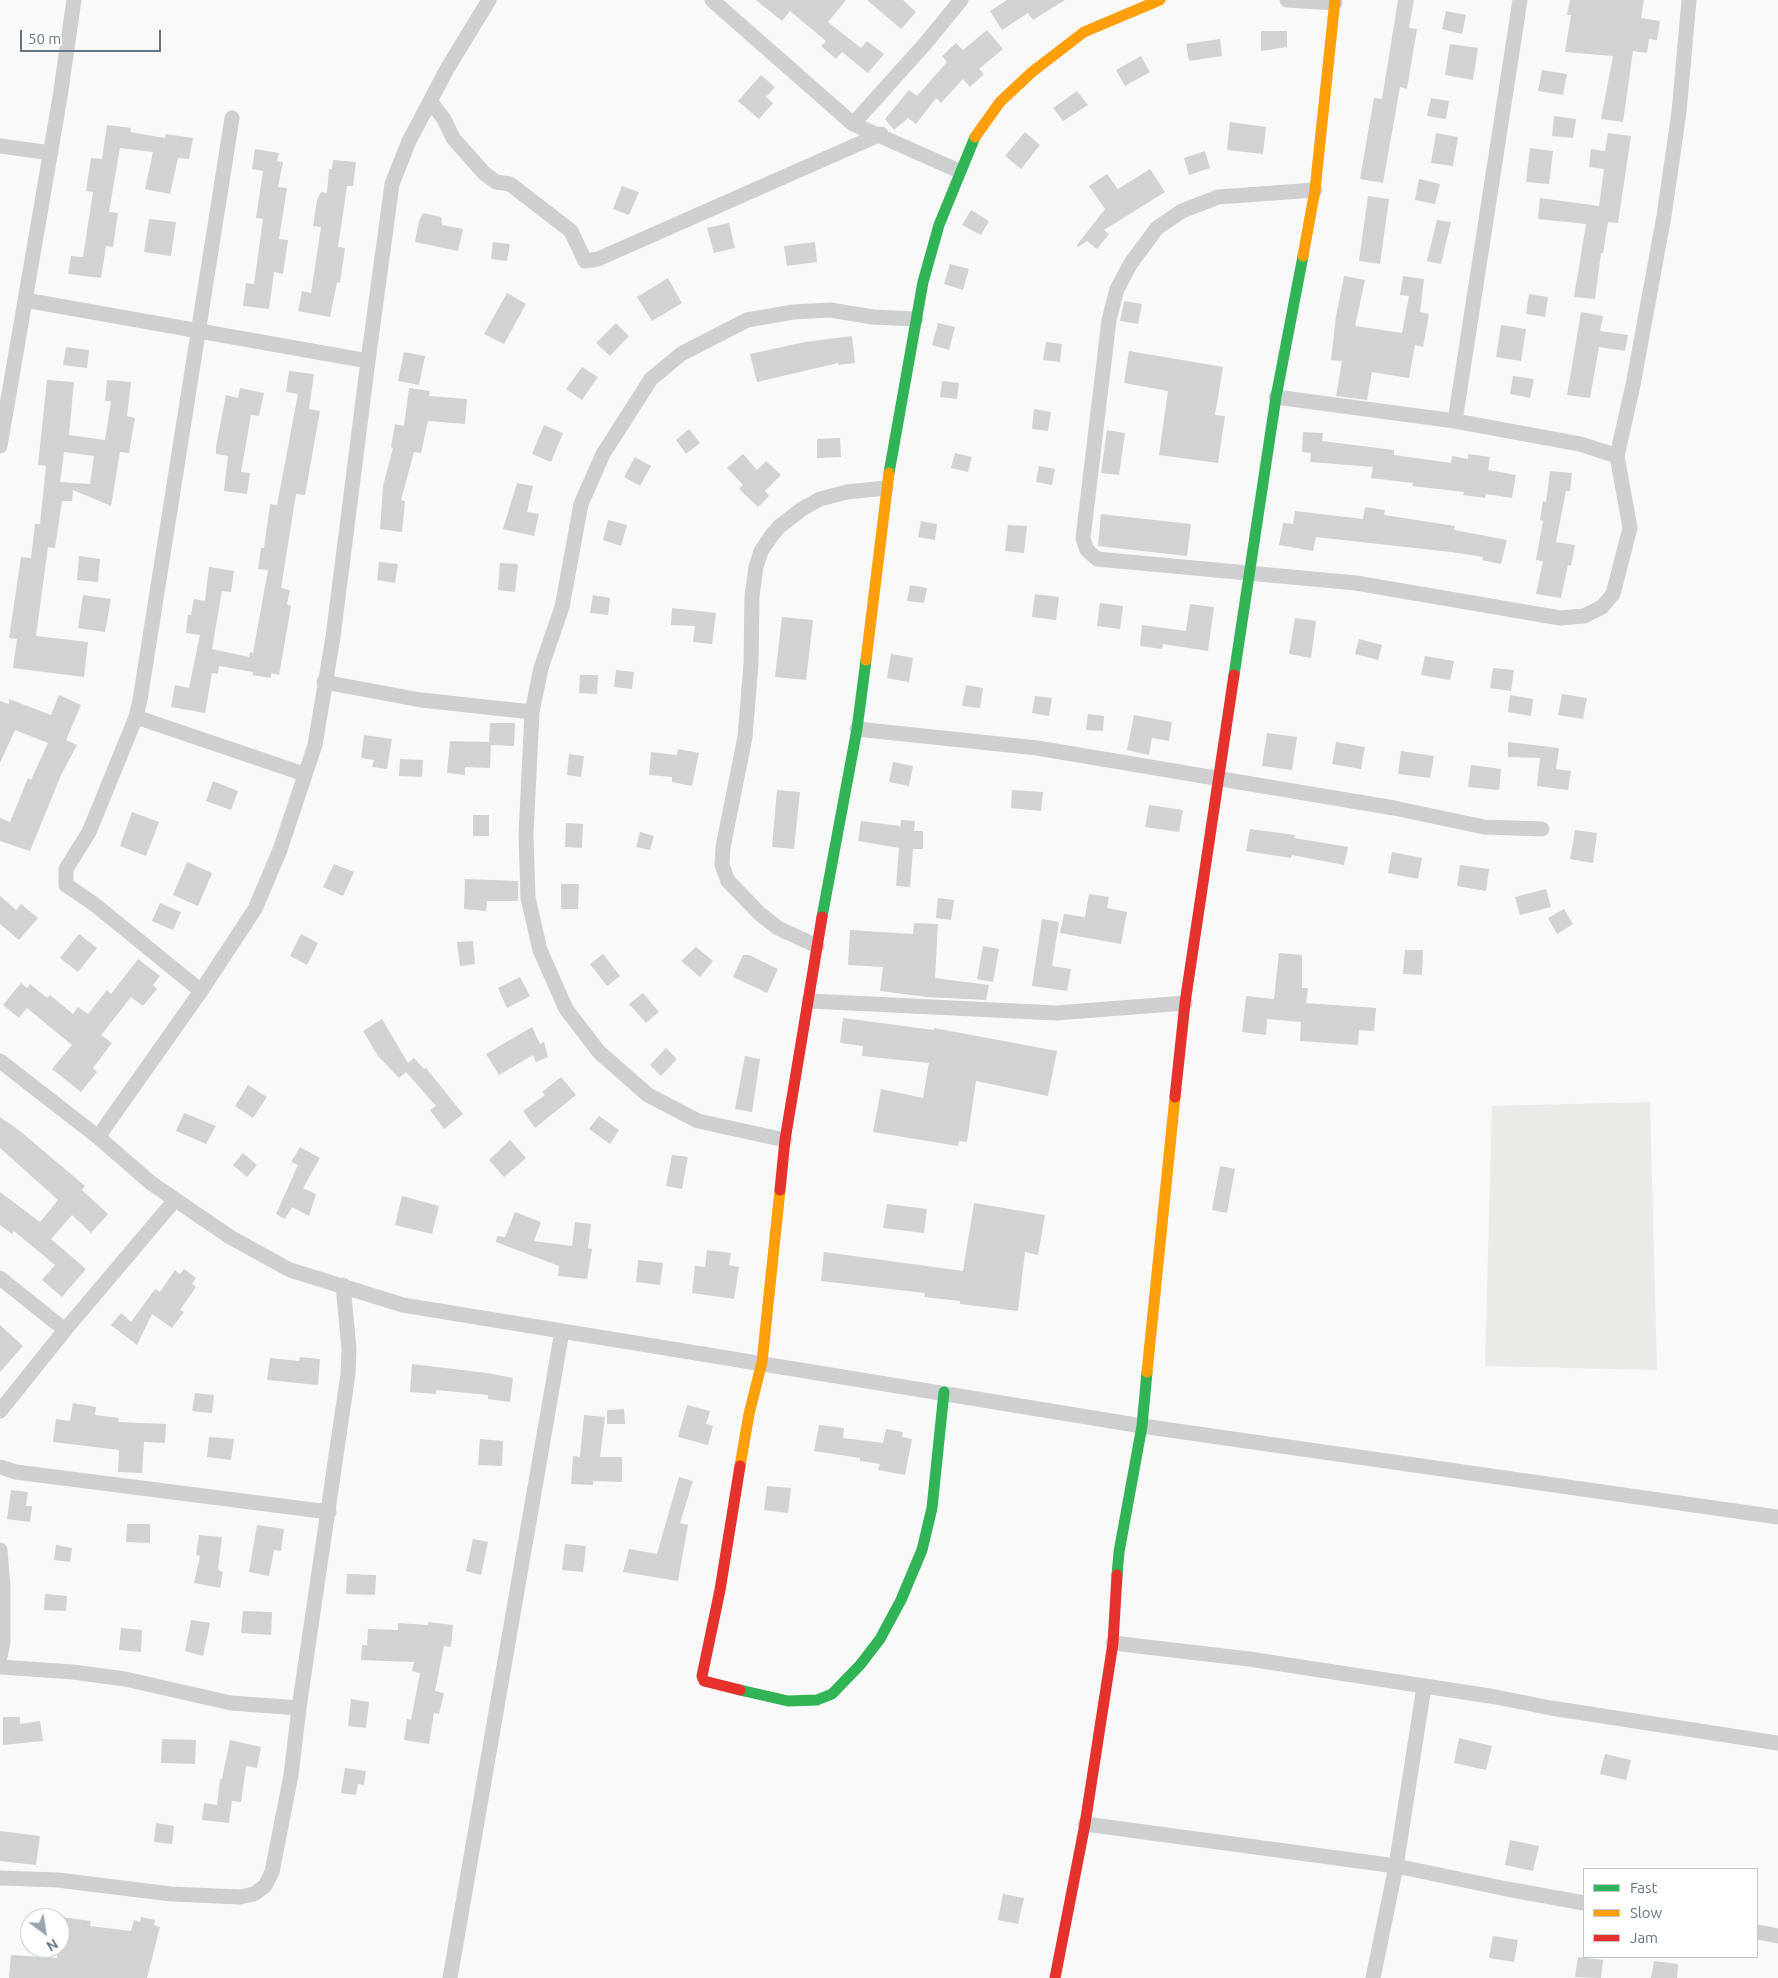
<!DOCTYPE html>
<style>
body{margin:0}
#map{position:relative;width:1778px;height:1978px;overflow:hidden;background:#f9f9f9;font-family:Ubuntu,sans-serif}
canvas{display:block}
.legend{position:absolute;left:1583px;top:1868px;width:175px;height:90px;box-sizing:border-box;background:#fff;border:1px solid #c1c8cd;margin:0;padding:6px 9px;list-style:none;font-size:15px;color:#657683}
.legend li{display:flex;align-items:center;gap:10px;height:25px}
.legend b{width:25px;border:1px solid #c1c8cd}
.north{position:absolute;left:20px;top:1908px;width:50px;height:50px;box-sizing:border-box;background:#fff;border:1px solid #c1c8cd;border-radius:50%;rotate:149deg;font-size:14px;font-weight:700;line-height:20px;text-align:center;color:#657683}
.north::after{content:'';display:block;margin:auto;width:18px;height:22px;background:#99a4ac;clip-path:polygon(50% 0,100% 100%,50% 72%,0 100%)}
.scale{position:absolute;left:20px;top:30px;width:141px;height:22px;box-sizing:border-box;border:2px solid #657683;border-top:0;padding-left:6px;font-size:15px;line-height:18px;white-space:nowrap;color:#657683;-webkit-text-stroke:4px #fff;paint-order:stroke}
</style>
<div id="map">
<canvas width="1778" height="1978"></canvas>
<ul class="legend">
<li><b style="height:6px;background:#30b455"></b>Fast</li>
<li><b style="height:6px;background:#ff9f0a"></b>Slow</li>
<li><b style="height:6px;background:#e5322d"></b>Jam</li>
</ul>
<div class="north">N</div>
<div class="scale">50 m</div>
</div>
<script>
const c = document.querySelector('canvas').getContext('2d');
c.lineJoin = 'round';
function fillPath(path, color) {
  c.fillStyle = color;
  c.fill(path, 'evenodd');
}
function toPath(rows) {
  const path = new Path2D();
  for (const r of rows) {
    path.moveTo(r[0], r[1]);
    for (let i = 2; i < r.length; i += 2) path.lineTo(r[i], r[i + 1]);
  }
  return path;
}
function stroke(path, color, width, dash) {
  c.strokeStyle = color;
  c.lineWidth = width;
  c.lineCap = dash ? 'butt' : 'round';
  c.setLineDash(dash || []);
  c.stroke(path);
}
fillPath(toPath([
 [1650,1102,1657,1370,1485,1366,1492,1106]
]), '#e8ebe6');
fillPath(toPath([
 [756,0,846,0,828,22,861,48,867,41,884,54,868,73,842,52,836,59,821,46,826,41,790,11,782,21],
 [867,0,903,0,916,12,901,29],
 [1007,0,1065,0,1033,20,1028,13,1002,30,990,11],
 [1398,0,1414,0,1409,28,1417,29,1407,89,1400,87,1383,183,1360,179,1374,98,1382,99],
 [1570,0,1644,0,1641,18,1660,21,1657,40,1649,39,1647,53,1633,51,1623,122,1601,119,1613,56,1565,52,1571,15,1567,15],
 [1446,11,1466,15,1462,34,1442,29],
 [987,30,1003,49,979,69,984,74,970,87,963,79,941,103,936,98,916,124,908,118,894,130,885,119,909,90,917,96,947,62,942,56,956,43,963,50],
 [1261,31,1287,31,1287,47,1261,51],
 [1220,39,1222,56,1189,61,1186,44],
 [1450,44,1478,48,1473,80,1445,75],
 [1141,56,1150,72,1125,86,1116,70],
 [1542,70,1567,74,1563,95,1538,91],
 [761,75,775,87,766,97,773,103,759,119,738,101],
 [1077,91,1088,105,1063,121,1053,108],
 [1431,98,1449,101,1446,119,1427,116],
 [1554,116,1576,119,1573,138,1552,136],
 [1230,122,1266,127,1263,154,1227,150],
 [107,125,131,128,130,132,165,138,166,134,193,138,189,159,178,158,170,194,145,189,153,152,120,148,109,212,118,213,113,247,106,246,101,278,68,274,71,256,83,257,93,192,86,191,91,158,102,159],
 [1025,132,1040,145,1021,169,1005,156],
 [1436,133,1458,137,1453,166,1431,163],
 [1608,133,1631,136,1618,223,1608,222,1603,253,1601,253,1595,299,1574,297,1586,224,1538,219,1540,198,1599,206,1604,169,1589,167,1591,149,1605,151],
 [1530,148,1553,151,1549,184,1526,182],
 [255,149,279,153,277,161,283,162,278,187,287,188,279,239,288,240,283,274,274,272,269,309,243,306,246,283,254,284,263,219,256,218,263,171,252,169],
 [1205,151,1210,168,1189,175,1184,158],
 [333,160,356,162,353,186,347,186,338,247,345,248,340,283,337,282,330,317,298,311,302,291,311,293,321,227,313,226,317,200,321,192,327,193,329,169,332,169],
 [1150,169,1165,192,1104,230,1109,234,1097,249,1087,241,1078,247,1077,245,1105,209,1089,186,1107,174,1118,189],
 [1419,179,1440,184,1435,204,1415,200],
 [622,186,639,192,629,215,613,209],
 [1368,196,1389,199,1380,264,1359,261],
 [971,210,989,221,981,235,962,225],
 [423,213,441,217,442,225,463,229,458,251,415,242,419,221],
 [149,219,176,222,171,256,144,252],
 [1437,220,1451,222,1441,264,1427,261],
 [729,223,735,248,714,253,707,228],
 [493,242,510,244,507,261,491,259],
 [815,242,817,262,787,266,784,246],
 [950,264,969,269,963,290,944,284],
 [1344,276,1365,280,1355,326,1402,333,1409,296,1400,295,1403,276,1424,279,1420,312,1429,314,1423,347,1415,345,1409,378,1372,372,1367,400,1336,396,1342,361,1331,360,1336,316],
 [668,278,682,303,652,321,637,297],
 [507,293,526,304,504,344,484,334],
 [1529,294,1548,297,1545,317,1526,314],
 [1124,301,1142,304,1138,324,1120,321],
 [1581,312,1603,316,1600,331,1628,335,1625,351,1599,347,1590,398,1567,395],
 [616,323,629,336,610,356,596,343],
 [938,323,955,327,949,350,932,345],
 [1501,325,1526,329,1521,361,1496,357],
 [852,336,855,363,839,365,838,363,757,382,750,354,805,342],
 [1046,342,1062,344,1060,362,1043,360],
 [66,347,89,350,87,368,63,365],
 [1129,351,1223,367,1215,415,1225,416,1218,463,1159,455,1168,391,1124,383],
 [404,352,425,356,419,385,398,381],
 [582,367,598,377,582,400,566,389],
 [289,371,314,374,309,409,320,411,305,495,296,494,281,588,290,590,287,604,291,606,279,675,271,673,271,678,252,675,253,672,219,666,218,674,212,673,205,713,171,707,175,685,189,688,200,635,186,633,188,615,191,615,194,599,205,601,209,567,234,571,231,592,222,591,212,649,249,657,250,652,253,653,268,570,258,569,261,548,264,548,270,504,277,505,298,394,286,392],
 [1513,376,1534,379,1530,398,1510,394],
 [47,380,74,382,69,435,105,440,111,401,105,401,107,380,131,382,127,416,135,418,129,453,120,452,111,506,73,490,72,501,62,501,55,548,48,547,36,636,88,642,84,677,13,668,17,639,9,638,21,557,31,558,35,524,40,524,46,466,38,465],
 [64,452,94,456,90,484,60,482],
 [942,381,959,383,957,399,940,397],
 [240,388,264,393,259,416,251,415,241,472,250,473,247,494,224,491,228,456,216,454,216,447,226,395,238,398],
 [409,388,430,391,429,396,467,399,465,424,428,421,421,453,414,452,401,500,405,501,402,532,380,529,383,486,393,448,391,447,395,424,404,426],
 [1034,409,1051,412,1048,431,1032,429],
 [544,425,563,433,551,462,532,454],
 [689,429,700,443,686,454,676,440],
 [1107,430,1125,433,1119,475,1101,473],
 [1303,432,1323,433,1322,441,1394,450,1394,455,1451,463,1452,456,1468,459,1468,454,1490,457,1488,470,1516,475,1512,498,1486,494,1485,498,1463,495,1464,492,1412,486,1413,483,1371,478,1373,467,1310,462,1311,453,1302,452],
 [840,438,841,457,817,458,817,439],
 [955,453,972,457,968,472,951,468],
 [743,454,757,470,766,461,781,475,765,491,769,496,758,507,739,489,743,485,727,468],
 [635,457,651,466,640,486,624,477],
 [1039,466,1055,469,1052,485,1036,482],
 [1550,471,1572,473,1570,491,1566,491,1556,542,1575,545,1571,566,1568,565,1561,598,1536,594,1543,561,1536,560,1543,521,1540,520,1543,501,1546,502],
 [517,483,533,486,527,512,539,514,534,536,503,529],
 [1365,507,1385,510,1384,515,1455,526,1454,530,1507,540,1501,564,1482,560,1483,557,1451,552,1316,537,1313,551,1279,545,1283,523,1293,524,1295,511,1363,519],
 [1101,514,1191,524,1187,556,1098,546],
 [608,520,627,525,621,546,603,540],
 [921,521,937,524,935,540,918,537],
 [1008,525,1027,526,1024,553,1005,551],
 [79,556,100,559,98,582,77,580],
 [379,562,398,564,395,583,377,580],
 [500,563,518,564,515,592,498,590],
 [910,585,927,588,924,603,907,601],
 [1035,594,1059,597,1056,620,1032,617],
 [83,595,111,599,105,632,78,628],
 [593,595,610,598,608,615,590,613],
 [1100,603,1123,606,1120,629,1097,626],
 [1190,604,1214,607,1208,651,1163,644,1162,649,1140,646,1142,625,1186,631],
 [672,608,716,613,712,644,693,642,695,626,671,625],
 [782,617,813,620,806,680,775,677],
 [1295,618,1316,621,1311,658,1289,654],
 [1359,639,1382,645,1378,660,1355,654],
 [891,654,913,658,909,682,887,678],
 [1425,656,1454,661,1450,680,1421,675],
 [1493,668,1514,670,1511,691,1490,688],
 [616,670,634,672,632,689,614,687],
 [580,675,598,675,597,694,579,693],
 [966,685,983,688,980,708,962,706],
 [1562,694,1587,698,1583,719,1558,715],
 [59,695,81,705,66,740,77,745,61,775,30,851,0,841,0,818,10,822,28,778,31,780,48,743,15,730,0,763,0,701,9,704,9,699,51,715],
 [1510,695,1533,699,1531,716,1508,712],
 [1035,696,1052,698,1049,716,1032,713],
 [1088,714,1104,716,1103,731,1086,730],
 [1134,715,1172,722,1169,741,1152,738,1149,755,1127,750],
 [490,723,515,723,514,746,491,745,490,768,465,767,465,775,447,773,450,741,489,742],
 [1267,733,1297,737,1292,770,1262,766],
 [364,735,392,739,387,769,372,767,374,760,361,758],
 [1336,742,1365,747,1361,769,1332,764],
 [1508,742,1559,748,1556,769,1571,771,1568,790,1537,786,1540,758,1508,757],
 [678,749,699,753,692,786,672,782,672,777,649,775,651,752,677,755],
 [1401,751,1434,756,1430,778,1398,774],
 [569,754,584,756,581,777,567,775],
 [400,759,423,760,422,777,399,776],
 [893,762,913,766,909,786,889,782],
 [1471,765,1501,769,1499,790,1468,787],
 [213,781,238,791,231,810,206,801],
 [777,790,800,792,794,849,772,847],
 [1012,790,1043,792,1041,811,1011,808],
 [1149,805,1183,810,1179,832,1145,827],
 [132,812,159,822,146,856,120,846],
 [473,815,489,815,489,836,473,836],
 [901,820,915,821,914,831,923,831,923,849,913,849,910,887,896,886,899,848,858,841,861,821,900,826,900,831],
 [566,823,583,824,582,848,565,847],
 [1250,829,1295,835,1294,838,1348,847,1344,865,1292,855,1291,858,1246,851],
 [1575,830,1597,833,1593,863,1570,859],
 [640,832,654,836,650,850,636,847],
 [1392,852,1422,858,1418,879,1388,873],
 [187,862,212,873,198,906,173,895],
 [334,864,354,872,343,896,323,887],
 [1460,865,1489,869,1486,891,1457,886],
 [465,879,518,881,518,901,487,901,486,911,464,909],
 [561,884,579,884,578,909,561,909],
 [1546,889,1551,907,1520,915,1515,897],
 [1089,894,1109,897,1107,908,1127,912,1121,944,1060,933,1064,914,1085,917],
 [0,896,16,910,21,904,38,918,19,940,0,924],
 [938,898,954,900,951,920,936,918],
 [160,903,181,912,173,930,152,921],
 [1564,909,1573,924,1557,934,1548,918],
 [1042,919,1059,922,1052,966,1071,969,1067,991,1032,986],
 [914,923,938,924,935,978,989,985,986,1000,927,997,880,991,883,967,848,965,850,930,913,934],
 [79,934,97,948,78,972,60,958],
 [301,934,318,943,307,965,290,956],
 [473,941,475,964,460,966,457,942],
 [983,946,999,949,993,982,977,979],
 [696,947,713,961,700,977,681,961],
 [1405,950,1423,950,1422,975,1403,974],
 [1279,953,1302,955,1302,988,1308,988,1306,1003,1376,1008,1374,1031,1359,1030,1358,1045,1300,1041,1301,1022,1267,1019,1266,1035,1242,1032,1246,996,1274,999],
 [603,954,620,976,607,986,590,964],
 [743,955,749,955,778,969,767,993,733,977],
 [138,959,160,976,153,985,157,989,143,1006,131,997,101,1035,112,1043,93,1068,97,1072,81,1092,52,1069,72,1045,27,1008,19,1018,3,1005,21,983,27,988,30,984,47,998,50,995,73,1014,78,1007,88,1014,107,990,111,994],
 [520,977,530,996,507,1008,498,988],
 [643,993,659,1012,646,1023,629,1004],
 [843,1018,934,1030,934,1028,1057,1051,1048,1096,976,1081,967,1142,959,1141,958,1146,873,1132,881,1089,923,1098,929,1063,862,1056,863,1046,840,1043],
 [382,1019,408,1063,414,1058,424,1069,426,1068,463,1114,444,1129,430,1110,436,1106,406,1072,399,1078,378,1056,363,1031],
 [532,1027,540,1044,544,1042,548,1057,536,1062,533,1055,499,1075,486,1054],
 [666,1048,677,1059,661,1076,650,1065],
 [745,1056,760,1059,752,1112,735,1109],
 [561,1077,576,1095,535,1128,523,1111,545,1095,542,1092],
 [248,1085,267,1097,253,1118,235,1106],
 [184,1113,216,1126,206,1144,176,1131],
 [599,1116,619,1130,610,1144,589,1129],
 [0,1117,20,1131,85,1186,82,1190,108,1214,91,1233,72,1215,51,1239,86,1269,62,1297,42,1280,55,1265,14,1231,12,1234,0,1225,0,1192,40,1222,58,1200,0,1148],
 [510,1140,526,1158,504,1177,489,1160],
 [300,1147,320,1158,303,1188,316,1194,309,1216,292,1207,285,1219,276,1214,298,1165,291,1162],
 [243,1153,257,1165,247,1177,233,1165],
 [672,1155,688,1157,682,1189,666,1186],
 [1220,1166,1235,1169,1227,1213,1212,1210],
 [402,1196,439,1206,432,1234,395,1225],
 [974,1203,1045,1215,1038,1255,1025,1252,1018,1311,960,1304,960,1301,924,1297,925,1293,821,1281,824,1252,963,1271],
 [887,1204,927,1209,924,1233,883,1228],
 [515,1212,541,1222,534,1241,572,1246,575,1222,591,1224,588,1248,592,1249,587,1279,558,1276,559,1266,496,1242,497,1236,505,1237],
 [707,1250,731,1253,729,1265,739,1267,734,1299,692,1293,695,1266,705,1267],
 [638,1260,663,1263,660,1285,636,1282],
 [184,1269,196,1278,192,1284,196,1287,180,1310,184,1312,172,1328,152,1314,137,1345,111,1325,121,1313,131,1322,155,1289,160,1292,175,1270,180,1274],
 [0,1325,23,1346,0,1372],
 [300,1357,320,1359,318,1385,267,1380,270,1358,299,1361],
 [412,1364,487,1373,513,1378,510,1402,488,1399,488,1395,436,1390,436,1394,410,1392],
 [195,1393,214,1395,212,1413,192,1411],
 [73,1403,96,1407,95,1415,119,1418,118,1422,166,1424,165,1443,144,1442,142,1473,118,1472,119,1450,53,1442,56,1419,70,1421],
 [687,1405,710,1411,706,1424,713,1426,708,1445,678,1437],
 [624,1409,625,1424,607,1424,607,1410],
 [584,1415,605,1417,600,1457,622,1457,622,1482,593,1481,593,1485,571,1484,573,1456,580,1457],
 [819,1425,844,1428,843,1438,883,1443,886,1429,903,1432,902,1437,912,1439,905,1475,878,1470,880,1464,860,1461,860,1458,814,1451],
 [209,1437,234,1439,231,1460,207,1457],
 [480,1439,503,1441,502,1466,478,1465],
 [679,1477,693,1481,680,1523,688,1525,678,1581,623,1572,629,1549,657,1554],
 [767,1486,791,1488,788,1513,764,1510],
 [11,1490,28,1492,26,1506,32,1506,30,1522,7,1519],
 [127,1524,150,1524,150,1543,126,1542],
 [257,1525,284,1529,281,1551,274,1550,269,1576,249,1572],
 [199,1535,222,1537,218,1570,223,1572,220,1588,194,1583,200,1556,196,1555],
 [473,1539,488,1542,481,1575,466,1571],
 [565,1544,586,1546,583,1572,562,1570],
 [56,1545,72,1548,70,1562,54,1560],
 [347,1574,376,1575,375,1595,346,1594],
 [45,1594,67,1596,66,1611,44,1610],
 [243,1611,272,1612,271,1635,241,1633],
 [191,1620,210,1623,203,1656,185,1651],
 [428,1622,453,1625,451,1647,444,1646,435,1691,444,1693,439,1714,434,1713,429,1744,404,1740,407,1719,411,1720,420,1673,412,1671,414,1662,361,1660,362,1645,367,1645,368,1629,398,1630,398,1623,428,1625],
 [121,1628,142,1630,141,1652,119,1650],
 [351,1699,369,1702,366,1728,348,1726],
 [3,1717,20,1717,20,1724,40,1721,43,1741,3,1745],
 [1459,1738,1492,1746,1486,1770,1454,1763],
 [162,1739,196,1740,195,1764,161,1763],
 [230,1740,261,1747,257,1768,246,1766,241,1802,232,1801,229,1823,202,1820,204,1803,217,1805,220,1779,222,1779],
 [1605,1754,1631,1760,1626,1780,1600,1774],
 [345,1768,366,1771,364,1785,358,1784,356,1795,341,1793],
 [156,1823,174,1826,172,1844,154,1842],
 [0,1831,40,1836,36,1865,0,1861],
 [1510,1840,1539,1846,1533,1871,1505,1865],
 [1003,1894,1024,1898,1018,1924,998,1920],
 [62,1917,91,1921,90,1926,131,1931,134,1920,140,1922,141,1917,155,1920,154,1925,160,1927,147,1978,9,1978,11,1955,57,1958],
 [1493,1936,1518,1940,1514,1962,1489,1958],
 [1578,1957,1603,1960,1601,1978,1575,1977],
 [1654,1961,1678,1964,1677,1978,1651,1978]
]), '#d0d2d3');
stroke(toPath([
 [712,0,853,124,959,171],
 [1287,0,1335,3],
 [1520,0,1455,421,1580,444,1617,456,1633,385,1664,216,1679,112,1689,0],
 [430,101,444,119,453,138,484,173,496,182,510,184,571,231,585,261,598,259,881,134],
 [853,124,924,45,961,0],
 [0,146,51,153],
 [1315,190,1218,197,1182,211,1157,228,1131,263,1117,289,1109,320,1083,538,1087,550,1097,559,1356,583,1560,618,1584,616,1602,607,1613,594,1630,528,1617,456],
 [25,300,368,361,333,637,315,745,280,850,255,909,201,991,98,1137],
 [368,361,392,184,409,141,447,69,489,0],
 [1276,397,1455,421],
 [0,446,60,97,74,0],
 [324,682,421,700,532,712],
 [136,717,304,774],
 [857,729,1037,748,1394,808,1484,827,1542,829],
 [817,946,778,928,760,914,728,881,722,865,723,847,745,737,751,664,752,596,756,567,761,551,772,535,780,526,802,509,820,499,847,492,886,488],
 [201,991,94,904,66,885,66,869,89,832,136,717,140,700,232,118],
 [809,1001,1056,1013,1185,1003],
 [0,1061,98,1137,151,1183,230,1237,290,1270,403,1305,1142,1426,1778,1517],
 [785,1140,698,1121,648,1095,599,1052,566,1009,540,950,528,898,526,835,532,712,541,668,562,607,581,504,603,454,651,379,681,354,747,320,793,312,830,310,873,317,916,319],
 [0,1278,65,1330,175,1200],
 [0,1411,65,1330],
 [0,1467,16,1472,329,1512],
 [0,1550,3,1587,3,1641,0,1657],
 [1113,1643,1249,1659,1496,1697,1551,1708,1778,1743],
 [0,1667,73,1672,125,1679,231,1703,299,1708],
 [1085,1824,1396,1866,1507,1889,1584,1903],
 [0,1878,58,1880,171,1894,240,1897,254,1894,265,1886,272,1872,291,1775,299,1708,348,1374,349,1349,343,1285],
 [1757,1932,1778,1936],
 [450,1978,562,1331],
 [1373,1978,1396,1866,1424,1687]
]), '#cecfd0', 15);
stroke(toPath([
 [889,473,923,282,939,225,975,137],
 [1234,675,1276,397,1303,256],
 [822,917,857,729,866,660],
 [1117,1575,1119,1552,1142,1426,1147,1372],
 [740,1690,788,1701,817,1700,832,1694,860,1665,880,1639,901,1600,922,1550,932,1508,944,1392]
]), '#30b455', 11);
stroke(toPath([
 [975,137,1000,102,1032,72,1084,32,1160,0],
 [1303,256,1315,190,1335,0],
 [866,660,889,473],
 [1147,1372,1175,1097],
 [740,1466,749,1414,762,1362,780,1190]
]), '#ff9f0a', 11);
stroke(toPath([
 [1175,1097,1185,1003,1234,675],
 [780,1190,785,1140,822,917],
 [740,1690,704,1681,702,1676,720,1590,740,1466],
 [1055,1978,1085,1824,1113,1643,1117,1575]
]), '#e5322d', 11);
</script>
